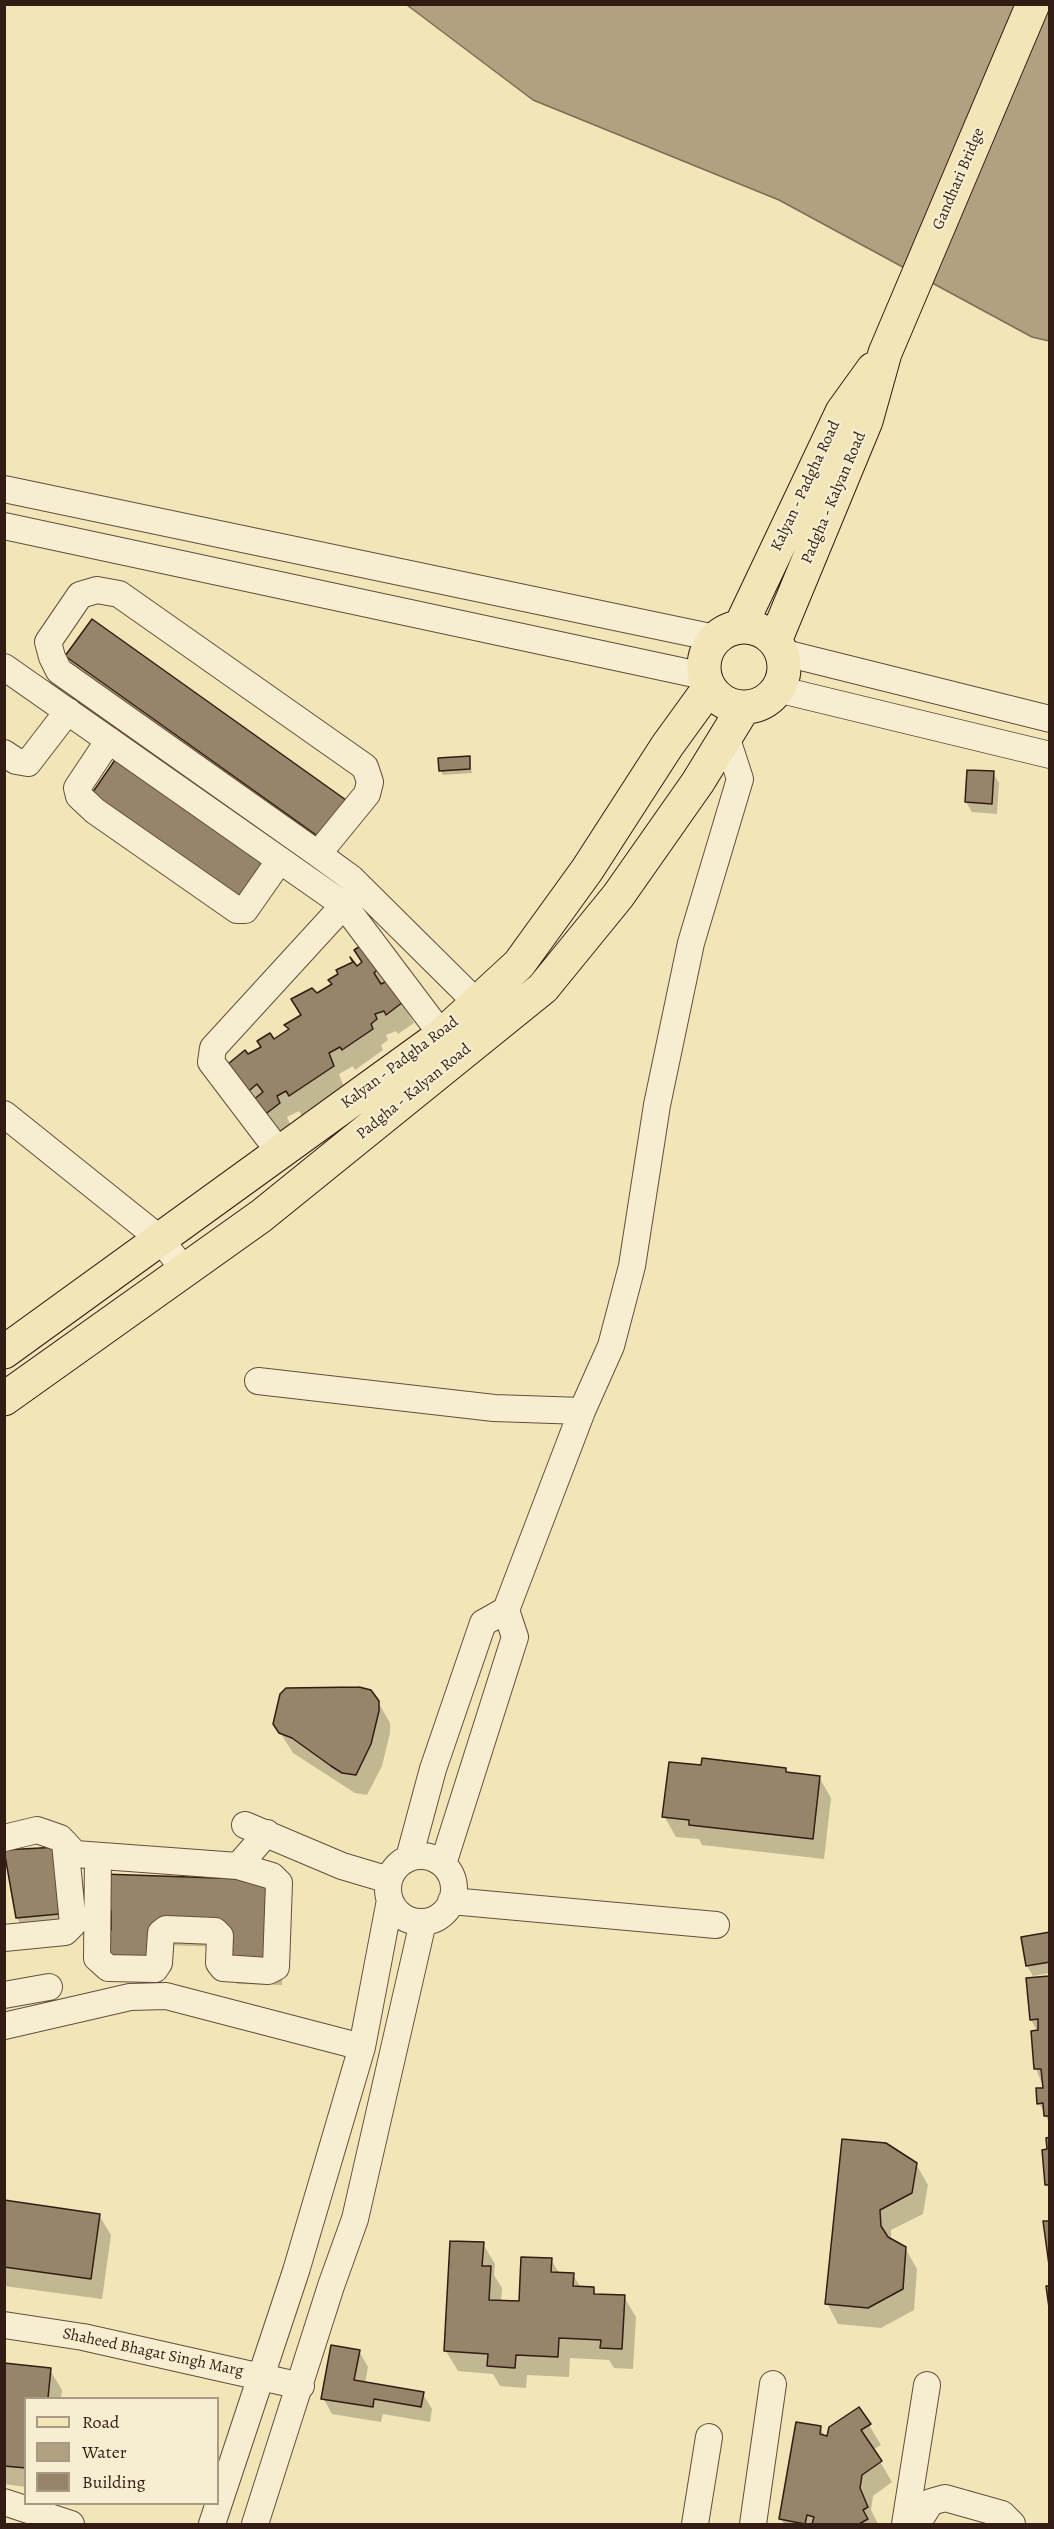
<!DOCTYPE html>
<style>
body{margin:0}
#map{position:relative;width:1054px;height:2529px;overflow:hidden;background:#f2e5b8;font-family:Alegreya,serif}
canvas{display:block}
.frame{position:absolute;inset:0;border:6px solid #331c14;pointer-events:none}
.legend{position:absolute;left:24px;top:2397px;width:195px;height:108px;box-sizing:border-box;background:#f7eed1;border:2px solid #a99a85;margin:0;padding:8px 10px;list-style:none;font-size:18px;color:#331c14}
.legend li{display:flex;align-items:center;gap:12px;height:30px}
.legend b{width:30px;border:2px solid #a99a85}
</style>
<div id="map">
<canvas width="1054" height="2529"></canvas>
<div class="frame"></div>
<ul class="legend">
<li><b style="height:8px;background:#f2e5b8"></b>Road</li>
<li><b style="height:16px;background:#b1a180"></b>Water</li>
<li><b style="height:16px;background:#968569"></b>Building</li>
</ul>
</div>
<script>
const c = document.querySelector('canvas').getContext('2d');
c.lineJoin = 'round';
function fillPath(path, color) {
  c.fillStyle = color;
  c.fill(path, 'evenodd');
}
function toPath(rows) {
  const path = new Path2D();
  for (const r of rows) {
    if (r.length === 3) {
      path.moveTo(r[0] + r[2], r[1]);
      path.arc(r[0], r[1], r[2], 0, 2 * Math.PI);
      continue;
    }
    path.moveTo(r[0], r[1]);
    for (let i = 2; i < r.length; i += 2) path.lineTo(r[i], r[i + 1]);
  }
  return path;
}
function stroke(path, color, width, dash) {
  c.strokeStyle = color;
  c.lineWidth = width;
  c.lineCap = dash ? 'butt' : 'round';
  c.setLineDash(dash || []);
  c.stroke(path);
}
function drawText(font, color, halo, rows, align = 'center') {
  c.font = font + ' Alegreya,serif';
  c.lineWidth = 4.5;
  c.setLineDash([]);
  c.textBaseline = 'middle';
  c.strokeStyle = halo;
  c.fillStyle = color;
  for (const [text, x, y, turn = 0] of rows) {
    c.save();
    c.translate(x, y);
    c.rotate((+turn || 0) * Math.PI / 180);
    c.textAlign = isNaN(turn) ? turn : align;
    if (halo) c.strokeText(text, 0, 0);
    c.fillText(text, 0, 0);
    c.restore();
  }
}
const water = toPath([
 [407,5,1049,5,1049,341,1032,337,779,200,533,100,407,5]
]);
fillPath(water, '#b1a180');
stroke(water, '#7f6c55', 1.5);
fillPath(toPath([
 [67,656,345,801,332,857,79,677],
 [469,758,472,773,443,775,440,770],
 [993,773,999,783,997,814,972,812,966,802],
 [361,947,389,982,414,1023,398,1034,396,1031,386,1035,388,1040,381,1045,383,1050,355,1070,353,1066,339,1074,344,1087,302,1116,299,1111,287,1117,290,1124,276,1136,246,1099,248,1056,289,1030,286,1026,302,1016,316,995,332,985,330,980,363,963],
 [281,1695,378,1702,390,1723,390,1733,382,1766,367,1795,355,1793,293,1753,274,1723],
 [785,1770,788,1774,819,1777,831,1798,824,1859,702,1845,699,1839,676,1837,664,1816],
 [57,1848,77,1928,26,1933,17,1918],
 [285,1902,282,1985,237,1984,226,1963,226,1947,166,1945,165,1979,116,1978,112,1927,103,1911],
 [1050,1933,1050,1973,1033,1976,1027,1966,1023,1938],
 [1050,1980,1050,2124,1039,2103,1044,2089,1036,2069,1038,2032,1031,2020],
 [844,2140,916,2164,928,2185,923,2214,891,2230,891,2241,905,2248,917,2269,914,2310,881,2328,838,2324,827,2303],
 [4,2202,99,2215,111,2235,102,2299,4,2286],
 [483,2244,495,2264,494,2275,502,2288,501,2302,520,2303,551,2260,560,2274,573,2275,581,2288,593,2289,597,2296,624,2297,636,2317,633,2369,614,2368,609,2360,570,2358,569,2377,527,2375,526,2388,500,2386,493,2374,458,2371,446,2351],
 [359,2351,368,2367,365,2384,423,2394,432,2409,430,2422,383,2414,381,2422,332,2414,323,2398],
 [4,2365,50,2370,62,2390,61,2398,26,2398,26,2487,4,2484],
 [869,2425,881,2445,873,2450,892,2482,873,2496,871,2510,878,2524,784,2524,781,2518,820,2427,825,2437]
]), '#0003');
const building = toPath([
 [92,619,346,800,319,837,65,656,92,619],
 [470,756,470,769,439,771,438,758,470,756],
 [115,760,264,863,237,902,88,799,115,760],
 [967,770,994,771,992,804,965,802,967,770],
 [362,945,380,967,374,973,381,984,389,980,403,1002,386,1015,384,1011,375,1014,377,1019,371,1024,373,1029,342,1050,340,1047,329,1053,334,1066,289,1096,286,1091,277,1096,280,1103,263,1116,253,1100,263,1092,257,1084,244,1095,228,1064,245,1050,248,1054,261,1047,257,1041,270,1033,274,1039,289,1029,284,1025,301,1015,291,999,312,988,317,993,332,984,328,980,338,974,336,970,353,962,350,957,357,966,362,962,354,950,362,945],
 [359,1687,371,1690,379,1701,379,1711,371,1744,356,1775,342,1773,331,1766,292,1738,279,1733,273,1724,280,1694,286,1688,359,1687],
 [702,1758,786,1768,786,1772,820,1776,813,1839,689,1825,689,1820,662,1817,669,1762,701,1765,702,1758],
 [58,1847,70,1913,16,1918,4,1850,58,1847],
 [103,1874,274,1880,271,1965,224,1964,225,1927,155,1925,154,1959,103,1958,104,1930,111,1930,111,1911,101,1911,103,1874],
 [1050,1932,1050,1962,1026,1966,1021,1937,1050,1932],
 [1049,1976,1050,1983,1050,2123,1049,2116,1044,2116,1043,2103,1037,2104,1036,2088,1043,2088,1041,2069,1034,2069,1031,2031,1038,2030,1038,2019,1030,2020,1026,1978,1049,1976],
 [1050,2137,1050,2185,1045,2185,1042,2150,1047,2149,1046,2138,1050,2137],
 [842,2139,886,2143,917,2163,912,2193,880,2210,881,2226,888,2237,906,2247,903,2289,868,2308,825,2304,842,2139],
 [4,2200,100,2214,91,2279,4,2267,4,2200],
 [1043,2221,1050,2221,1050,2265,1049,2265,1043,2221],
 [450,2241,484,2242,482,2266,491,2266,489,2300,519,2301,521,2257,552,2258,551,2272,574,2273,573,2286,594,2287,594,2294,625,2295,622,2349,600,2348,601,2340,559,2338,558,2357,516,2355,515,2368,487,2366,488,2354,444,2351,450,2241],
 [1046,2286,1050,2286,1050,2315,1046,2286],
 [331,2345,360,2350,354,2380,424,2392,421,2407,374,2399,373,2407,321,2399,331,2345],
 [4,2363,51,2368,48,2398,57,2398,26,2398,26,2468,4,2466,4,2363],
 [859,2407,871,2424,861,2430,882,2461,862,2475,860,2488,868,2507,863,2510,868,2519,859,2524,812,2524,814,2517,807,2515,805,2524,779,2519,796,2422,821,2426,820,2434,827,2436,829,2427,859,2407]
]);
fillPath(building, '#968569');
stroke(building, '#331c14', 1.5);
const minor = toPath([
 [4,489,715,638],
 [4,526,704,676],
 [781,652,1050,719],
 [4,667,344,905,442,1035,449,1052],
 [777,689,1050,755],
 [109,740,77,788,79,796,95,811,237,910,245,910,280,860],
 [4,753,16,761,28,763,68,711],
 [318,854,367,794,370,782,365,767,119,594,97,590,80,595,48,642,52,657,59,671,318,854,351,878,477,1003],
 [4,1114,160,1239,185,1271],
 [280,1153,211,1062,213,1048,344,905],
 [258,1381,494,1408,582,1411],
 [245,1825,342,1866,389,1880],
 [4,1838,37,1830,60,1838,75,1854,238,1866,267,1833],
 [98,1856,97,1958,108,1968,155,1969,159,1963,161,1933,166,1929,215,1931,220,1936,219,1963,223,1968,268,1971,276,1967,279,1883,272,1876,238,1866],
 [421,1889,33],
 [409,1858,433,1769,483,1623,506,1610],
 [443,1864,515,1637,506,1610,582,1411,611,1346,632,1266,657,1105,691,943,740,779,726,736],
 [451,1901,716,1925],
 [4,1938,65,1932,73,1924,65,1843],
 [4,1995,49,1987],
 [4,2026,130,1997,166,1996,362,2047],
 [4,2325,83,2337,301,2386],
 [4,2502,71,2524],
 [212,2524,296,2271,362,2047,390,1900],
 [255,2524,331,2286,355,2219,423,1922],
 [695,2524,709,2437],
 [753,2524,773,2384],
 [905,2524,927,2385],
 [917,2524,931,2502,945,2498,1002,2514,1012,2524]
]);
const major = toPath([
 [744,667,40],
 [740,627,842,412,873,369],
 [775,641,866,421,885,353,1033,4],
 [4,1352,442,1035,519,964,587,870,667,746,709,688],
 [4,1399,261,1216,543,988,618,896,698,782,744,707]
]);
stroke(minor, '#634e3d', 28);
stroke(major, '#331c14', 35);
stroke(minor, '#f7eed1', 26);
stroke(major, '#f2e5b8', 33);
drawText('16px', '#331c14', '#f7eed1', [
 ["Gandhari Bridge",959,179,-67],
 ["Kalyan - Padgha Road",806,486,-65],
 ["Padgha - Kalyan Road",834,498,-67],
 ["Kalyan - Padgha Road",400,1063,-37],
 ["Padgha - Kalyan Road",414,1092,-39],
 ["Shaheed Bhagat Singh Marg",153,2353,12]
]);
</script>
